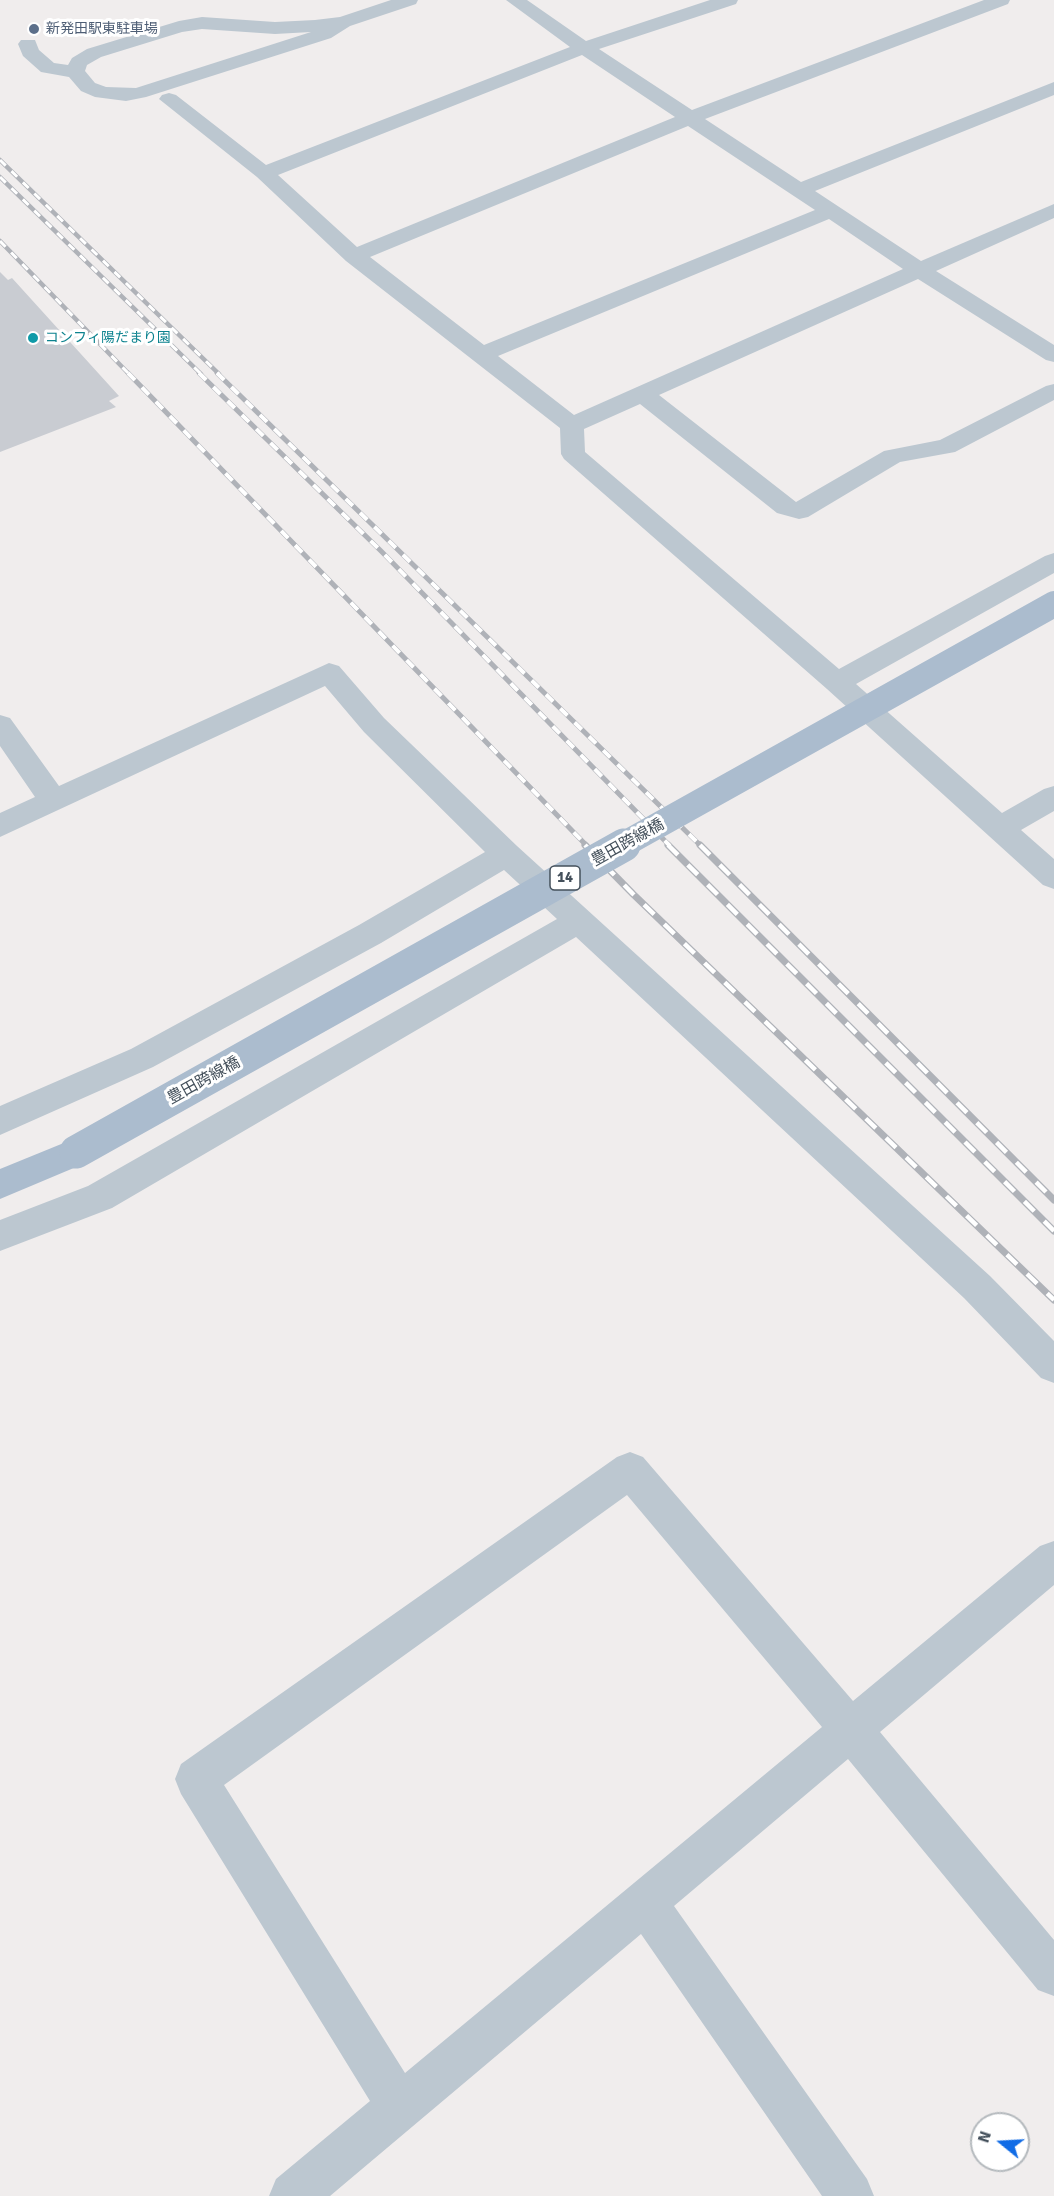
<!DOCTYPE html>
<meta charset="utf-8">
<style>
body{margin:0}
#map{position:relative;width:1054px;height:2196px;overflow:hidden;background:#f0eded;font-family:Signika,sans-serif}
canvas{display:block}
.north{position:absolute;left:970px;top:2112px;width:60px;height:60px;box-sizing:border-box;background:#fff;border:2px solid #b4b9bd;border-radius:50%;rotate:288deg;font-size:16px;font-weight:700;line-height:24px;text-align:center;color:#44505b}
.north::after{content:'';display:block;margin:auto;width:21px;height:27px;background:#116ce6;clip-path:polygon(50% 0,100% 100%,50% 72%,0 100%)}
</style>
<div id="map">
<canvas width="1054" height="2196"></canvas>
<div class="north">N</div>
</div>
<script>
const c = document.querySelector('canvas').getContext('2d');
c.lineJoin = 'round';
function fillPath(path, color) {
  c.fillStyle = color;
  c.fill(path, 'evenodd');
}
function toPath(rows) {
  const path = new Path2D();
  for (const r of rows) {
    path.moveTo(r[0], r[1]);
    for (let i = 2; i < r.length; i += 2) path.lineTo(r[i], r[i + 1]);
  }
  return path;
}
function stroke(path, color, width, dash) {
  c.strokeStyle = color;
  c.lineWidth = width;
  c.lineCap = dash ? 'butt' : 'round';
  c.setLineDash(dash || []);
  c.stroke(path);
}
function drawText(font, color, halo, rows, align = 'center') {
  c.font = font + ' Signika,"Noto Sans JP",sans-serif';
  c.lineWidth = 6;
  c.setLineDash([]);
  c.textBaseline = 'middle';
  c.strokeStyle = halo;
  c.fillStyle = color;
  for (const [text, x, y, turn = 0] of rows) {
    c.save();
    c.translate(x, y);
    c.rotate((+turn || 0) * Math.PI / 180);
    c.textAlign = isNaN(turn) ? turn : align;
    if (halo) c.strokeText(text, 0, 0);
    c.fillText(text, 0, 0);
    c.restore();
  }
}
fillPath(toPath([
 [0,272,8,280,12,278,119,396,109,401,116,407,0,452]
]), '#c9ccd2');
fillPath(toPath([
 [391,0,418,0,416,4,350,26,331,38,146,97,126,101,95,97,81,91,69,77,41,72,23,56,18,44,21,40,35,40,39,50,54,63,68,65,72,58,87,49,179,21,202,17,275,22,315,20,340,17,391,0],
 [202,29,275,34,311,32,136,88,106,87,95,83,85,71,87,65,101,57,182,32,202,29],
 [506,0,527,0,586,41,710,0,738,0,736,4,599,49,692,110,984,0,1010,0,1008,4,705,119,801,182,1054,82,1054,95,815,191,921,261,1054,204,1054,218,936,271,1054,345,1054,362,1046,360,918,279,659,395,796,502,884,451,940,440,1046,386,1054,384,1054,400,955,452,900,462,808,517,799,519,777,513,640,404,584,429,585,452,839,669,1045,556,1054,553,1054,573,856,684,1002,813,1044,789,1054,786,1054,811,1021,830,1054,859,1054,889,1043,885,827,689,564,459,561,454,560,428,346,261,257,177,159,99,162,95,169,93,176,95,266,165,570,47,506,0],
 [582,55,675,117,357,247,278,175,582,55],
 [688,126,815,210,484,345,370,257,688,126],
 [829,219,903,269,574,415,498,356,829,219],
 [329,663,339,666,384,718,517,846,990,1276,1054,1341,1054,1383,1041,1378,964,1298,576,937,112,1208,0,1251,0,1220,88,1186,557,919,504,870,381,943,153,1067,0,1135,0,1106,131,1049,359,925,485,852,364,732,325,686,0,837,0,813,35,797,0,746,0,715,10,718,59,786,329,663],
 [630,1452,643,1457,853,1701,1040,1546,1054,1541,1054,1585,880,1732,1054,1940,1054,1996,1038,1990,848,1759,674,1906,867,2179,874,2196,822,2196,641,1934,330,2196,269,2196,276,2179,370,2101,181,1794,175,1779,181,1764,617,1457,630,1452],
 [627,1495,822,1727,405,2073,224,1785,627,1495]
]), '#bcc7d0');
fillPath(toPath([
 [76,1138,88,1142,93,1152,88,1162,0,1199,0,1169,76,1138]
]), '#abbcce');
const railFar2 = toPath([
 [0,160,219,374],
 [0,177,201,374],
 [0,241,129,374]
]);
const railFar1 = toPath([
 [128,373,587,846],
 [199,373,381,551,670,846],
 [217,373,701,846]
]);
const rail = toPath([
 [585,845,633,894,1054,1300],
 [668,845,1054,1231],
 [700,845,1054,1200]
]);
stroke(railFar2, '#afb2b8', 4.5);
stroke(railFar1, '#afb2b8', 5);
stroke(rail, '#afb2b8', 7);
stroke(railFar2, '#fff', 3, [8]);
stroke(railFar1, '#fff', 4, [10]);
stroke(rail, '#fff', 4.5, [14]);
stroke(toPath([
 [621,846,1054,604]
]), '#abbcce', 26);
stroke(toPath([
 [76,1152,624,845]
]), '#abbcce', 33);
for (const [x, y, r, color] of [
 [34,29,6,"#5c6f8a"],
 [33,338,6,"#0f9aa8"]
]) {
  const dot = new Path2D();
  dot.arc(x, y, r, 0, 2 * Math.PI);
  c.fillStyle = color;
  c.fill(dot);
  stroke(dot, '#fff', 2);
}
drawText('14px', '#4e5e75', '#fff', [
 ["新発田駅東駐車場",46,29]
], 'left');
drawText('14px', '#0d838f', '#fff', [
 ["コンフィ陽だまり園",45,338]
], 'left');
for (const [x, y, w] of [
 [565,878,30]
]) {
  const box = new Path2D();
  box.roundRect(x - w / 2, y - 12, w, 24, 4.5);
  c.fillStyle = '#fff';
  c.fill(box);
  stroke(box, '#44505b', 1.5);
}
drawText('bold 15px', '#44505b', null, [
 ["14",565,878]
]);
drawText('16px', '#44505b', '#fff', [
 ["豊田跨線橋",628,843,-29],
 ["豊田跨線橋",204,1081,-29]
]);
</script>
